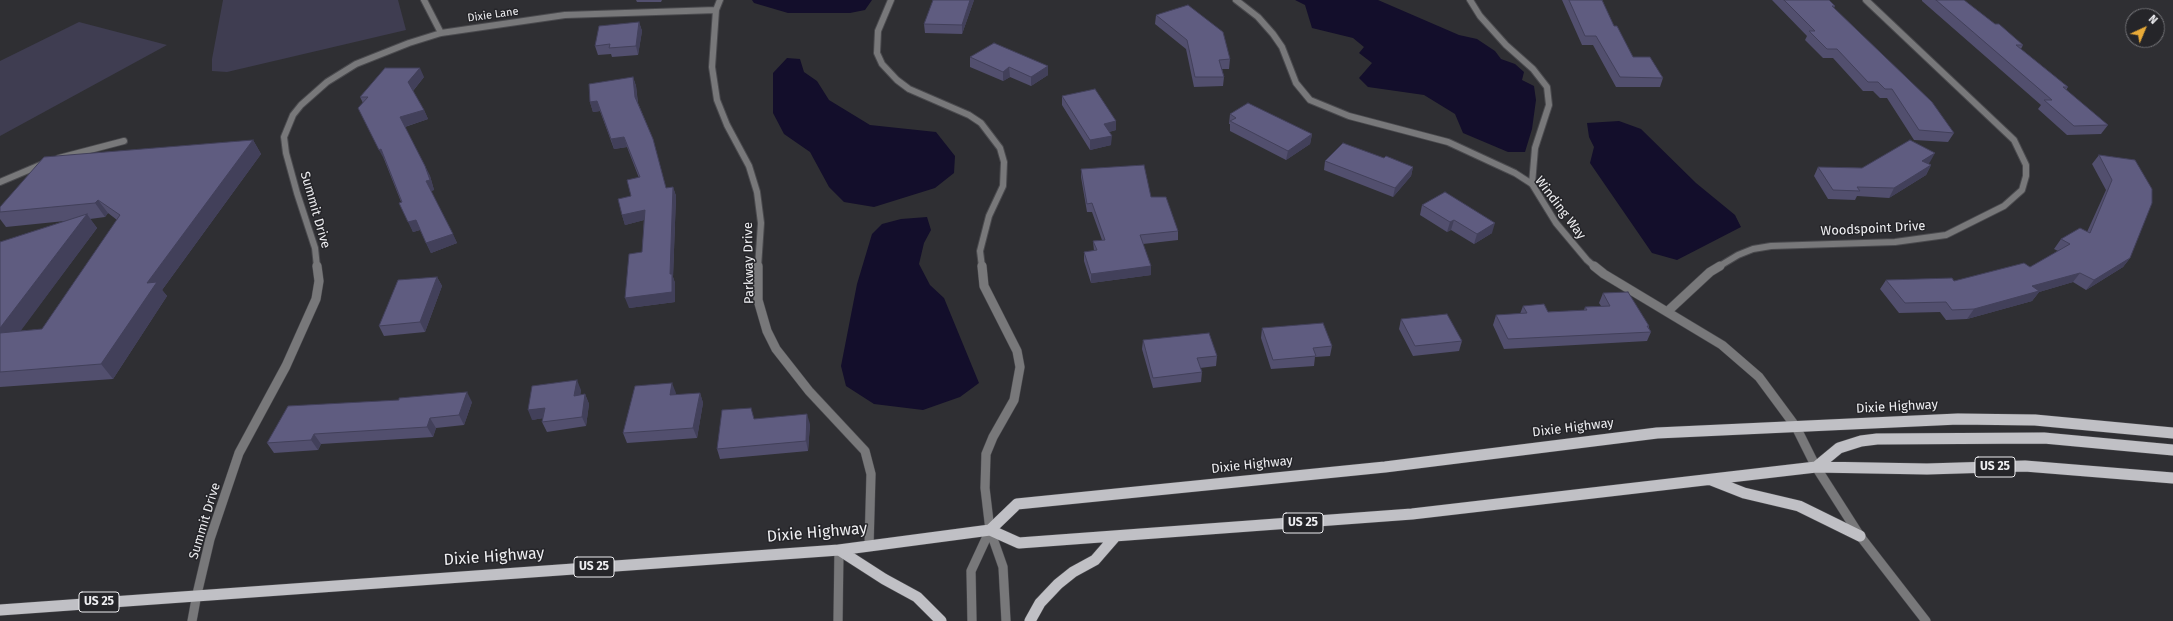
<!DOCTYPE html>
<style>
body{margin:0}
#map{position:relative;width:2173px;height:621px;overflow:hidden;background:#2f2f33;font-family:"Fira Sans",sans-serif}
canvas{display:block}
.north{position:absolute;left:2125px;top:8px;width:40px;height:40px;box-sizing:border-box;background:#252529;border:1px solid #757579;border-radius:50%;rotate:44deg;font-size:11px;font-weight:700;line-height:16px;text-align:center;color:#eeeef1}
.north::after{content:'';display:block;margin:auto;width:14px;height:18px;background:#e9ab38;clip-path:polygon(50% 0,100% 100%,50% 72%,0 100%)}
</style>
<div id="map">
<canvas width="2173" height="621"></canvas>
<div class="north">N</div>
</div>
<script>
const c = document.querySelector('canvas').getContext('2d');
c.lineJoin = 'round';
function fillPath(path, color) {
  c.fillStyle = color;
  c.fill(path, 'evenodd');
}
function toPath(rows) {
  const path = new Path2D();
  for (const r of rows) {
    path.moveTo(r[0], r[1]);
    for (let i = 2; i < r.length; i += 2) path.lineTo(r[i], r[i + 1]);
  }
  return path;
}
function stroke(path, color, width, dash) {
  c.strokeStyle = color;
  c.lineWidth = width;
  c.lineCap = dash ? 'butt' : 'round';
  c.setLineDash(dash || []);
  c.stroke(path);
}
function drawText(font, color, halo, rows, align = 'center') {
  c.font = font + ' "Fira Sans",sans-serif';
  c.lineWidth = 3;
  c.setLineDash([]);
  c.textBaseline = 'middle';
  c.strokeStyle = halo;
  c.fillStyle = color;
  for (const [text, x, y, turn = 0] of rows) {
    c.save();
    c.translate(x, y);
    c.rotate((+turn || 0) * Math.PI / 180);
    c.textAlign = isNaN(turn) ? turn : align;
    if (halo) c.strokeText(text, 0, 0);
    c.fillText(text, 0, 0);
    c.restore();
  }
}
fillPath(toPath([
 [223,0,398,0,406,30,227,72,212,71,212,59],
 [79,22,167,45,0,136,0,61]
]), '#3f3d51');
fillPath(toPath([
 [752,0,872,0,865,10,850,13,788,13,754,3],
 [1295,0,1378,0,1459,35,1477,39,1495,51,1501,59,1515,64,1524,72,1522,80,1534,86,1536,100,1532,129,1525,152,1508,152,1463,133,1455,114,1424,95,1368,87,1359,78,1372,63,1359,53,1364,47,1353,38,1312,28,1305,5],
 [787,58,800,59,804,72,817,81,829,100,870,125,936,132,955,156,954,173,935,188,874,207,844,202,829,187,810,152,784,134,773,113,773,73],
 [1619,121,1641,129,1696,183,1735,215,1741,227,1677,260,1652,253,1590,163,1594,147,1589,137,1587,123],
 [927,217,931,230,924,243,919,264,930,285,944,298,979,383,960,397,923,410,874,404,846,386,841,366,857,284,872,234,882,224,901,219]
]), '#130e2b');
const pedestrian = toPath([
 [59,158,124,141],
 [0,182,45,163]
]);
const minorFar1 = toPath([
 [424,0,441,33],
 [720,0,716,10,712,67,717,100,727,125,749,166,757,192,761,223,758,267],
 [891,0,878,31,877,53,882,64,897,80,909,89,969,115,981,123,1000,148,1004,162,1003,186,989,216,980,251,982,267],
 [1236,0,1258,17,1273,34,1282,47,1296,83,1310,100,1349,116,1448,142,1515,173,1532,184,1556,223,1587,260,1595,267],
 [1470,0,1480,16,1506,45,1533,69,1547,87,1549,105,1535,148,1532,184],
 [317,267,315,248,297,193,286,153,284,137,293,115,301,105,327,82,356,64,409,43,441,33,565,15,716,10],
 [1718,267,1738,255,1753,249,1771,246,1895,242,1946,235,2004,206,2022,190,2026,176,2026,165,2014,140,1866,0]
]);
const minor = toPath([
 [758,266,758,300,767,331,776,349,809,391,865,451,871,474,869,546],
 [982,266,984,286,1017,351,1020,367,1014,400,993,437,986,454,985,488,990,530,1003,567,1006,621],
 [1594,266,1604,274,1722,345,1759,377,1796,427,1816,467,1860,536,1926,621],
 [1668,311,1710,272,1720,266],
 [197,594,210,539,239,453,286,366,316,299,319,281,317,266],
 [838,621,839,550],
 [972,621,971,571,990,530]
]);
const tertiary = toPath([
 [192,621,197,594]
]);
const primary = toPath([
 [1816,467,1839,448,1861,441,1877,439,2044,438,2173,450],
 [1711,480,1744,493,1799,506,1860,536],
 [990,530,1017,504,1385,467,1657,433,1958,419,2035,420,2173,433],
 [839,550,884,579,917,597,941,621],
 [0,610,839,550,990,530,1019,543,1412,514,1816,467,1927,469,2025,466,2173,478],
 [1030,621,1040,603,1058,584,1073,572,1095,560,1115,537]
]);
stroke(pedestrian, '#4a4a4e', 8);
stroke(minorFar1, '#4a4a4e', 8);
stroke(minor, '#4a4a4e', 10);
stroke(tertiary, '#4a4a4e', 10);
stroke(primary, '#4a4a4e', 12);
stroke(pedestrian, '#78787a', 6);
stroke(minorFar1, '#78787a', 6);
stroke(minor, '#78787a', 9);
stroke(tertiary, '#78787a', 9);
stroke(primary, '#c0c0c5', 11);
fillPath(toPath([
 [636,0,662,0,661,2,637,2],
 [974,0,962,34,925,33,924,24],
 [1562,0,1602,0,1614,26,1633,57,1663,78,1660,87,1616,87,1593,45,1582,45],
 [1772,0,1829,0,1835,6,1834,8,1954,133,1948,142,1914,140,1887,98,1880,98,1873,91,1863,91,1833,58,1823,58,1805,40,1807,36],
 [1922,0,1964,0,1995,24,2023,45,2021,49,2068,87,2066,90,2108,125,2101,134,2067,135,2038,109,2041,105,1922,1],
 [1156,15,1230,59,1229,69,1222,69,1224,77,1223,86,1194,87,1186,49,1155,24],
 [639,22,642,31,638,55,612,57,611,54,598,55,595,46],
 [970,57,1048,66,1048,75,1031,86,1010,77,1003,81,970,67],
 [424,77,413,91,424,110,428,119,405,127,430,176,434,190,431,191,457,243,431,253,420,230,413,232,384,159,363,103,360,97],
 [633,77,636,86,638,103,653,139,666,188,673,187,676,196,673,277,675,283,675,302,629,308,642,252,644,220,625,225,622,215,639,178,627,147,614,149,600,111,593,112,590,102],
 [1062,96,1116,121,1116,130,1109,132,1111,145,1090,150,1062,105],
 [1230,114,1312,134,1310,144,1286,160,1230,131,1230,124,1229,124],
 [253,140,261,154,162,290,167,296,113,379,0,387,0,242,65,221,6,227,0,219,0,207],
 [108,213,117,220,42,329,20,331,97,228,90,219,105,217],
 [2099,155,2135,160,2130,258,2123,267,2086,290,2073,282,2039,292,2032,301,1967,319,1946,320,1940,312,1899,313,1880,289,1886,280,1954,281,2030,267,2058,251,2054,249,2061,239,2087,232,2106,190,2092,164],
 [1384,158,1413,167,1411,176,1393,197,1324,170,1325,161],
 [1930,162,1928,163,1931,165,1926,175,1889,198,1857,196,1855,200,1828,199,1814,176,1818,167,1862,168],
 [1081,169,1151,197,1178,231,1178,240,1143,244,1151,275,1091,283,1084,261,1084,252,1094,251,1093,241,1102,240,1092,212,1087,212,1081,177],
 [1422,205,1492,233,1474,244,1451,230,1447,232,1420,215],
 [437,277,442,286,425,332,384,336,379,326],
 [1603,293,1649,326,1649,328,1651,332,1647,341,1504,349,1493,325,1496,315,1520,314,1523,306,1548,312,1584,310,1585,307,1601,306,1599,303],
 [1401,319,1462,341,1459,351,1413,356,1399,329],
 [1262,328,1332,346,1330,356,1315,357,1314,366,1271,369,1261,338],
 [1143,340,1217,356,1216,366,1200,368,1202,372,1201,382,1153,388,1142,349],
 [581,390,580,395,585,394,589,404,586,426,547,432,542,422,543,418,532,420],
 [676,393,675,395,700,393,703,403,697,438,627,443,623,433],
 [472,402,464,425,436,428,433,437,321,444,318,450,274,453,267,443],
 [754,419,810,424,808,451,720,459,717,449]
]), '#524f6e');
fillPath(toPath([
 [970,0,974,0,962,34,962,25],
 [639,22,642,31,638,55,636,46],
 [1048,66,1048,75,1031,86,1031,77],
 [1009,67,1010,77,1003,81,1003,72],
 [420,68,424,77,412,92,408,82],
 [633,77,636,86,638,107,635,97],
 [597,101,600,111,593,112,590,102],
 [424,110,428,119,404,127,400,117],
 [1116,121,1116,130,1104,133,1104,124],
 [1312,134,1310,144,1286,160,1288,151],
 [1112,136,1111,145,1090,150,1090,140],
 [624,137,627,147,614,149,611,139],
 [253,140,261,154,162,290,167,296,113,379,101,364,147,283],
 [381,149,385,159,384,159,379,150],
 [1935,153,1930,162,1917,170,1922,161],
 [1931,165,1926,175,1889,198,1894,188],
 [425,166,430,176,434,190,431,191,426,181],
 [1413,167,1411,176,1393,197,1395,188],
 [673,187,676,196,673,277,675,283,675,302,629,308,625,298,670,274],
 [98,200,108,213,105,217,95,203],
 [645,210,648,219,625,225,622,215],
 [87,214,97,228,8,348,0,338,0,328],
 [416,220,420,230,413,232,408,222],
 [1454,220,1451,230,1447,232,1450,222],
 [1495,223,1492,233,1474,244,1477,234],
 [453,234,457,243,431,253,426,243],
 [2130,258,2123,267,2086,290,2094,280],
 [1151,266,1151,275,1091,283,1091,274],
 [2080,273,2073,282,2039,292,2032,301,1967,319,1974,309,2032,286],
 [437,277,442,286,425,332,420,322],
 [577,380,581,390,579,406,574,396],
 [672,383,676,393,673,405,670,395],
 [467,392,472,402,464,425,459,415],
 [700,393,703,403,697,438,693,428],
 [585,394,589,404,586,426,582,417],
 [545,408,549,417,532,420,528,410],
 [807,414,810,424,808,451,806,441],
 [430,418,436,428,433,437,427,427],
 [314,434,321,444,318,450,311,440]
]), '#42405a');
const building = toPath([
 [933,0,970,0,962,25,924,24,933,0],
 [1569,0,1602,0,1614,26,1617,26,1633,57,1650,57,1663,78,1620,77,1596,36,1585,36,1569,0],
 [1784,0,1829,0,1835,6,1832,6,1932,102,1954,133,1919,130,1892,89,1885,89,1878,82,1868,82,1837,49,1827,49,1809,31,1815,31,1784,0],
 [1936,0,1964,0,1995,24,1999,24,2023,45,2016,45,2068,87,2063,87,2108,125,2074,126,2044,100,2052,100,1936,0],
 [1188,5,1223,32,1230,59,1219,60,1224,77,1195,77,1187,40,1156,15,1188,5],
 [639,22,636,46,609,48,610,44,595,46,599,26,639,22],
 [994,43,1048,66,1031,77,1009,67,1003,72,970,57,994,43],
 [385,68,420,68,408,82,424,110,400,117,425,166,430,180,426,181,453,234,426,243,416,220,408,222,399,203,402,202,381,149,379,150,358,108,368,97,360,97,385,68],
 [633,77,635,97,653,139,666,188,673,187,670,274,672,274,672,292,625,298,629,254,642,252,645,210,622,215,618,199,631,196,627,180,640,177,624,137,611,139,597,101,590,102,589,84,633,77],
 [1095,89,1116,121,1104,124,1112,136,1090,140,1062,96,1095,89],
 [1248,103,1312,134,1288,151,1230,121,1236,118,1230,114,1248,103],
 [253,140,147,283,157,282,101,364,0,372,0,333,42,329,120,215,98,200,95,203,0,212,0,207,44,157,253,140],
 [1910,140,1935,153,1922,161,1931,165,1894,188,1857,187,1860,191,1833,190,1818,167,1862,168,1910,140],
 [1343,143,1384,158,1386,156,1413,167,1395,188,1325,161,1343,143],
 [2099,155,2135,160,2152,189,2152,203,2130,258,2094,280,2080,273,2032,286,2039,291,1974,309,1952,310,1946,302,1905,303,1886,280,1952,278,1954,281,2024,263,2030,267,2070,244,2061,239,2080,228,2090,233,2112,180,2099,155],
 [1144,165,1151,197,1166,197,1178,231,1140,235,1151,266,1091,274,1084,252,1097,250,1093,241,1105,240,1092,203,1087,204,1081,169,1144,165],
 [1445,192,1495,223,1477,234,1454,220,1450,222,1422,205,1445,192],
 [87,214,0,328,0,242,87,214],
 [437,277,420,322,379,326,398,280,437,277],
 [1628,292,1649,326,1647,326,1651,332,1508,339,1496,315,1527,313,1523,306,1544,304,1548,312,1587,310,1585,307,1610,306,1603,293,1628,292],
 [1447,314,1462,341,1415,346,1401,319,1447,314],
 [1323,323,1332,346,1313,348,1316,356,1273,360,1262,328,1323,323],
 [1209,333,1217,356,1197,358,1202,372,1153,378,1143,340,1209,333],
 [577,380,574,396,585,394,582,417,542,422,545,408,528,410,532,386,577,380],
 [672,383,670,395,700,393,693,428,623,433,635,386,672,383],
 [467,392,459,415,430,418,427,427,314,434,311,440,267,443,288,406,399,400,399,398,467,392],
 [751,408,754,419,807,414,806,441,717,449,722,410,751,408]
]);
fillPath(building, '#5f5c80');
stroke(building, '#42405a', 1);
drawText('11px', '#eeeef1', '#252529', [
 ["Dixie Lane",493,15,-8]
]);
for (const [x, y, w] of [
 [1995,467,40],
 [1303,523,40],
 [594,567,40],
 [99,602,40]
]) {
  const box = new Path2D();
  box.roundRect(x - w / 2, y - 10, w, 20, 3);
  c.fillStyle = '#252529';
  c.fill(box);
  stroke(box, '#eeeef1', 1);
}
drawText('bold 12px', '#eeeef1', null, [
 ["US 25",1995,467],
 ["US 25",1303,523],
 ["US 25",594,567],
 ["US 25",99,602]
]);
drawText('13px', '#eeeef1', '#252529', [
 ["Winding Way",1560,208,53],
 ["Summit Drive",315,210,74],
 ["Woodspoint Drive",1873,229,-3],
 ["Parkway Drive",749,263,-91],
 ["Dixie Highway",1897,407,-3],
 ["Dixie Highway",1573,428,-7],
 ["Dixie Highway",1252,465,-6],
 ["Summit Drive",205,521,-73]
]);
drawText('16px', '#eeeef1', '#252529', [
 ["Dixie Highway",817,533,-5],
 ["Dixie Highway",494,557,-4]
]);
</script>
